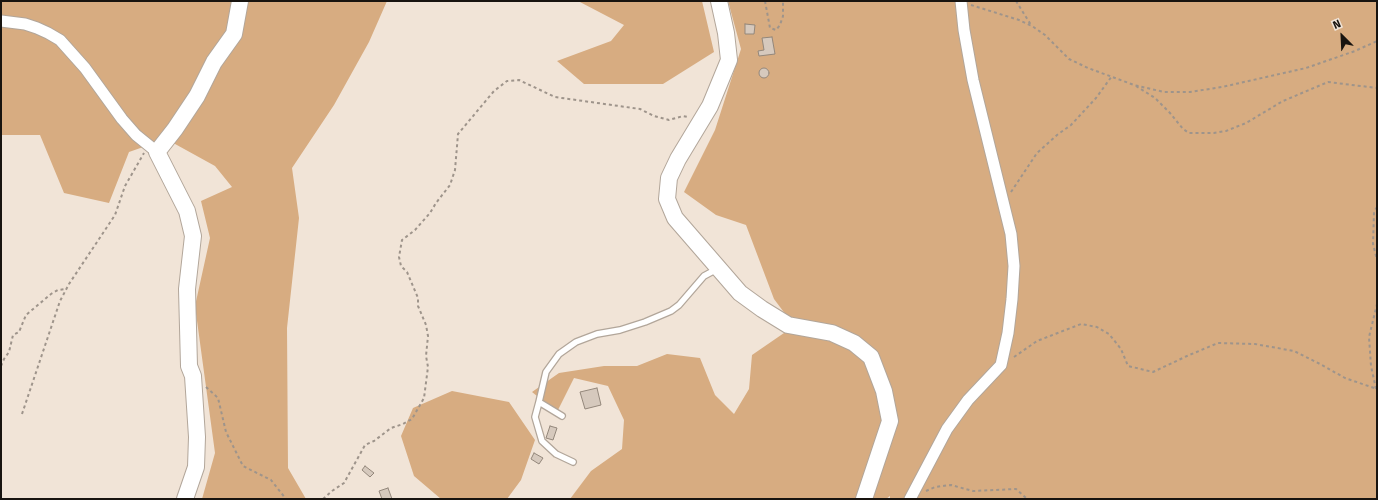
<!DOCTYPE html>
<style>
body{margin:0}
#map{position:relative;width:1378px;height:500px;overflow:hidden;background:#f1e4d7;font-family:"Fira Sans",sans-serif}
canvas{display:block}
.frame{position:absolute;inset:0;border:2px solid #181410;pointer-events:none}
.north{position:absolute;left:1322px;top:16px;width:40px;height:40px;-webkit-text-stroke:3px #f1e4d7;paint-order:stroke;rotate:336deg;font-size:11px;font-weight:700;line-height:16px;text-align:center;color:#181410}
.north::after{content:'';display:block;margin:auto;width:14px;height:18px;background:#181410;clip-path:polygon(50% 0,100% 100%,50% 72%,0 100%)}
</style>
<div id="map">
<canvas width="1378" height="500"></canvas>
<div class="frame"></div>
<div class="north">N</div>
</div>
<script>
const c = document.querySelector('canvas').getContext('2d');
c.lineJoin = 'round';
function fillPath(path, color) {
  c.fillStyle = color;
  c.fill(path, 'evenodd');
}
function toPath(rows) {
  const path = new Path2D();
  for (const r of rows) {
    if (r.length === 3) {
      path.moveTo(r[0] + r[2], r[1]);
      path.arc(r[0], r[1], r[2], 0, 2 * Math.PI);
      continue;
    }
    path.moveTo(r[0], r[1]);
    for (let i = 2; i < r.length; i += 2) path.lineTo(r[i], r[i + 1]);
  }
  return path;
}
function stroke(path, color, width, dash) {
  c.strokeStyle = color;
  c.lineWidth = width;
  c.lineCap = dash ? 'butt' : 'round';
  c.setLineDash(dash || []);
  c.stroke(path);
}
fillPath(toPath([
 [1,1,387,1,369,42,334,105,292,168,299,218,287,328,288,468,306,499,202,499,215,453,195,306,210,238,201,201,232,187,215,166,166,139,129,152,109,203,64,193,40,135,1,135],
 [578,1,702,1,714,52,663,84,584,84,557,61,611,41,624,25],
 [728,1,1377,1,1377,499,890,499,890,496,886,499,570,499,591,471,622,449,624,420,608,386,574,378,557,412,532,392,559,373,604,366,637,366,667,354,700,358,715,395,734,414,749,389,752,355,784,333,786,315,774,299,746,225,716,215,684,192,715,130,741,49],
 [452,391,509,402,535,440,521,480,507,499,441,499,414,476,401,436,413,408]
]), '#d7ac81');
const building = toPath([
 [745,24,755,25,754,34,745,34,745,24],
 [772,37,775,54,759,56,758,51,764,50,762,38,772,37],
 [764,73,5],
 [597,388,601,405,585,409,580,392,597,388],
 [550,426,557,428,553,440,546,438,550,426],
 [534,453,543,458,539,464,531,459,534,453],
 [365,466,374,473,370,477,362,470,365,466],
 [388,488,392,499,382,499,379,491,388,488]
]);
fillPath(building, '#d6c9bd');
stroke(building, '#93877b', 1);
const lane = toPath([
 [539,402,535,417,542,441,556,454,573,462],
 [562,416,539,402,546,372,559,354,576,342,597,334,620,330,645,322,671,311,679,305,704,276,717,269]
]);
const street = toPath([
 [1,21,25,24,37,28,48,33,60,40,85,68,122,119,136,135,157,152],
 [910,499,947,429,968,400,1001,365,1008,333,1012,299,1014,266,1011,234,973,80,964,30,961,1]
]);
const secondary = toPath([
 [719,1,726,33,729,60,710,106,678,159,669,178,667,199,675,218,740,293,762,309,788,325,832,333,854,343,871,357,884,391,890,421,864,499],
 [185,499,196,467,197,437,193,376,189,366,187,289,193,236,187,211,157,152,175,129,197,96,214,62,234,34,240,1]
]);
stroke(lane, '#b2a69a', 8);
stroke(street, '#b2a69a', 13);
stroke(secondary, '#b2a69a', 18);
stroke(toPath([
 [765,1,770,28,776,30,780,25,783,16,783,1],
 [1016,1,1031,25],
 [971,5,1019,20,1032,26,1045,35,1069,59,1088,68,1134,85,1164,92,1190,92,1222,87,1306,68,1355,51,1377,41],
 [1136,86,1155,98,1170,113,1183,129,1189,133,1214,133,1226,131,1246,123,1283,101,1328,82,1377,88],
 [1011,192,1037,153,1057,135,1071,125,1096,98,1112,76],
 [1377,207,1374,212,1373,244,1377,260],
 [1014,357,1037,341,1081,324,1097,327,1109,334,1121,349,1128,366,1153,372,1187,356,1218,343,1255,344,1294,351,1320,364,1345,378,1377,389],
 [1,366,4,359,9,352,13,335,19,332,26,315,51,294,58,290,66,289],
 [206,387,218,398,226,432,243,466,271,480,286,499],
 [1376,389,1371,366,1369,337,1377,304,1377,292],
 [22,414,60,301,69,284,115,215,125,186,144,153],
 [926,491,935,487,951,485,973,491,1016,489,1027,499],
 [323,499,332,491,344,483,365,445,374,441,391,428,403,424,412,419,424,398,428,367,426,356,428,336,426,325,418,306,418,298,407,272,401,266,399,257,402,240,415,230,430,213,436,203,450,185,455,170,458,134,494,91,507,81,519,80,555,97,640,109,654,116,669,120,683,116,688,117]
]), '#9e948b', 2, [3, 3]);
stroke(lane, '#fff', 5.5);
stroke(street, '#fff', 11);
stroke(secondary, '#fff', 16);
</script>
